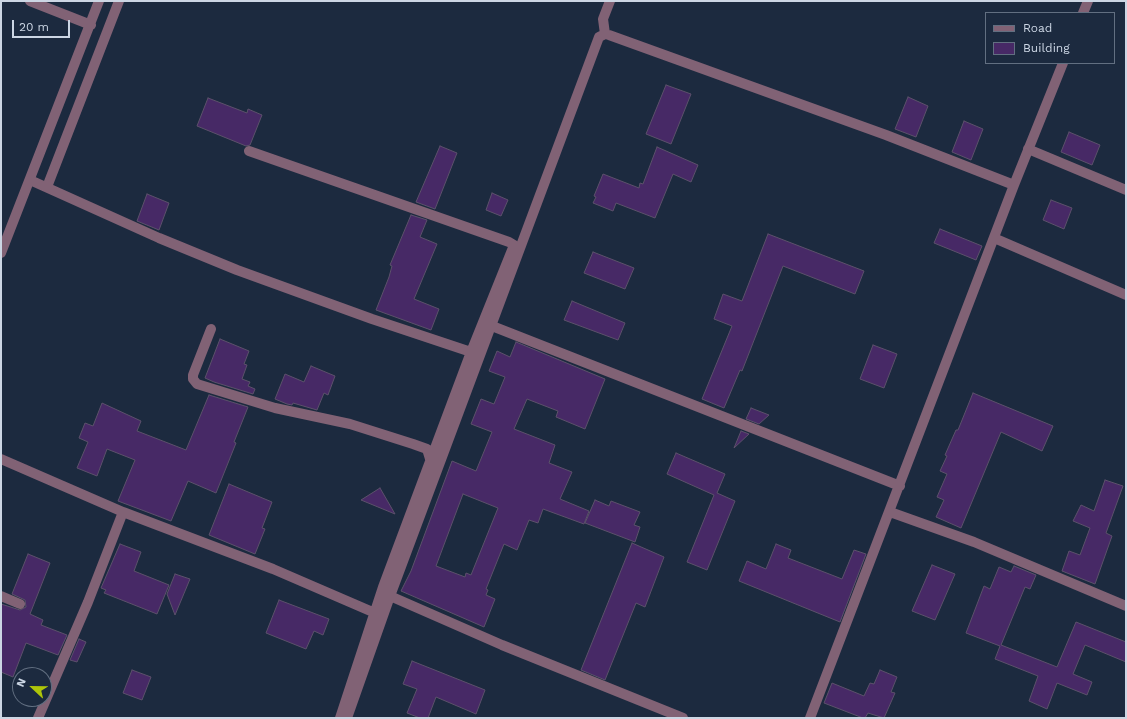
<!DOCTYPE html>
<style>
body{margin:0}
#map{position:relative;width:1127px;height:719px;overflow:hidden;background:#1c2a3f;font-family:"Work Sans",sans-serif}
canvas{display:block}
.frame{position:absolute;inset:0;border:2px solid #ccd6e4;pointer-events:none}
.legend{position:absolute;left:985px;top:12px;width:130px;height:52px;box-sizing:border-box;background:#1c2a3f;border:1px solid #626f81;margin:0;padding:5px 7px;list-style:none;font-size:12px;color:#ccd6e4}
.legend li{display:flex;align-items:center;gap:8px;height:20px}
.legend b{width:20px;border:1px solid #626f81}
.north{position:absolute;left:12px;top:667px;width:40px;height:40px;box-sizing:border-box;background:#1c2a3f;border:1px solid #626f81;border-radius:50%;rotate:292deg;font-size:11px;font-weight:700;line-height:16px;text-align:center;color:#ccd6e4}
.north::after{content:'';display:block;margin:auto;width:14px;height:18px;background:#aec509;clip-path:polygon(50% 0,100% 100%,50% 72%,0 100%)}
.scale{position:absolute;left:12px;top:20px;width:58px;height:18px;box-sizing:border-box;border:2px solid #ccd6e4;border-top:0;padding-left:5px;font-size:12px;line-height:14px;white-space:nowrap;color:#ccd6e4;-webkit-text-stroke:3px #1c2a3f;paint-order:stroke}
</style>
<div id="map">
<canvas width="1127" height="719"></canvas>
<div class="frame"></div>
<ul class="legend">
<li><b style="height:5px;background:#816275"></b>Road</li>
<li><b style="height:11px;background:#472966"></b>Building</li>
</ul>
<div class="north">N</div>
<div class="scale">20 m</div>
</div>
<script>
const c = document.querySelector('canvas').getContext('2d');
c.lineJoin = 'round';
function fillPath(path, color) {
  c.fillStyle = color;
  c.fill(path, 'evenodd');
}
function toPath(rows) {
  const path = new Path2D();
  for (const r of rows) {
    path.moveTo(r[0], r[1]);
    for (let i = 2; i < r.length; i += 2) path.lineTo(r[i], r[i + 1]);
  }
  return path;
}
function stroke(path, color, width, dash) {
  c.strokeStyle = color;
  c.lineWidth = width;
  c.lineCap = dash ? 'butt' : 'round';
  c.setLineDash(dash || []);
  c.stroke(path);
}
const building = toPath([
 [666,85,691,94,671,144,646,134,666,85],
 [908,97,928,106,916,137,895,129,908,97],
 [208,98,247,113,248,109,262,115,250,145,246,146,197,126,208,98],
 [964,121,983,129,971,160,952,152,964,121],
 [1069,132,1100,145,1092,165,1061,152,1069,132],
 [440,146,457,153,435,209,416,202,440,146],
 [657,147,698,165,691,182,673,174,655,218,616,203,613,211,593,203,596,197,594,196,603,174,639,188,640,183,643,184,657,147],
 [492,193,508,200,501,216,486,210,492,193],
 [147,194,169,203,159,230,137,221,147,194],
 [1051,200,1072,208,1064,229,1043,220,1051,200],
 [411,215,427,220,420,237,437,244,414,299,439,309,431,330,376,310,389,277,392,266,390,265,411,215],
 [940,229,982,246,976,260,934,243,940,229],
 [768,234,864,271,855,294,783,266,742,371,740,370,724,408,702,399,732,326,714,319,723,294,742,301,768,234],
 [593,252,634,268,625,289,584,273,593,252],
 [572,301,625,323,618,340,564,320,572,301],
 [220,339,249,351,244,364,247,365,242,379,250,382,248,386,255,389,253,394,214,382,205,378,220,339],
 [516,342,605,379,585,429,556,417,558,411,527,399,514,429,555,445,549,463,572,472,560,499,589,511,584,524,543,509,538,523,529,520,517,550,504,544,486,589,488,590,486,595,495,599,484,627,401,591,411,571,452,461,476,471,492,432,471,424,481,399,494,404,505,377,489,371,497,351,510,357,516,342],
 [463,494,498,508,471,575,466,573,465,577,436,566,463,494],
 [873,345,897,354,884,388,860,379,873,345],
 [311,366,335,376,328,395,324,393,317,410,293,403,292,405,287,404,275,399,285,374,304,382,311,366],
 [973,393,1053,426,1042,451,1001,432,961,528,936,517,944,500,937,497,947,474,940,471,947,456,945,455,956,430,958,430,973,393],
 [209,395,248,407,234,442,236,443,216,493,188,481,171,521,118,501,135,460,107,449,97,476,77,468,88,442,79,438,85,423,93,426,102,403,141,421,137,431,186,450,209,395],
 [751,408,769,415,759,424,746,419,751,408],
 [741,431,749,434,734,448,741,431],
 [676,453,725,474,717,493,735,501,707,570,687,562,714,495,667,474,676,453],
 [1105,480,1123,486,1106,533,1112,536,1095,584,1062,571,1069,551,1080,555,1090,528,1073,521,1081,505,1094,511,1105,480],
 [229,484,272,502,262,528,265,529,255,554,209,535,229,484],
 [380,488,395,514,361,500,380,488],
 [595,500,609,506,611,501,640,512,634,525,640,527,635,542,585,523,595,500],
 [632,543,664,557,645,607,636,603,605,680,581,670,632,543],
 [120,544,141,552,134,571,169,585,157,614,104,593,106,590,101,588,120,544],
 [776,544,791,550,788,558,842,579,854,550,866,554,840,622,739,581,747,561,766,569,776,544],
 [28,554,50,563,30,614,43,620,41,625,67,635,58,655,26,643,13,677,1,672,1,604,20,610,26,607,25,600,12,594,28,554],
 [932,565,955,574,935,620,912,611,932,565],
 [1014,566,1036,575,1030,589,1025,587,1001,645,1057,667,1076,622,1126,642,1126,662,1085,645,1073,674,1092,682,1087,695,1057,683,1047,709,1029,701,1038,676,995,659,1000,646,966,633,984,586,990,589,999,567,1011,572,1014,566],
 [175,574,190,579,175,615,167,594,175,574],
 [279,600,329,619,323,635,314,631,306,649,266,633,279,600],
 [79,639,86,642,77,662,70,660,79,639],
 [412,661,485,690,476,714,436,697,428,718,420,718,407,713,417,689,403,684,412,661],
 [132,670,151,677,142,700,123,693,132,670],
 [880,670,897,677,891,692,895,693,884,718,868,713,865,718,863,718,824,703,832,683,864,696,870,683,874,684,880,670]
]);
fillPath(building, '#472966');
stroke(building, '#5c516b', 1);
stroke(toPath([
 [30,1,91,25],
 [1083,13,1088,1],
 [605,34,603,19,610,1],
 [1028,149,1126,190],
 [249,151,509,242,514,245,471,352,383,587,340,718],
 [30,180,159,238,237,270,372,319,471,352],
 [47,187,119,1],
 [994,238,1126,295],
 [1,253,99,1],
 [492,326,900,486],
 [211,329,193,375,193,379,197,384,275,408,350,424,413,444,427,449,431,462],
 [1,459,123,512,273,569,375,613],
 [890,512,974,542,1126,606],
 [1,596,20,604],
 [390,596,502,645,683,718],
 [38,718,88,602,123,512],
 [347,718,390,596,599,37,605,34,609,35,886,135,1014,185],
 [810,718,1014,185,1063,63]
]), '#816275', 10);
</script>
